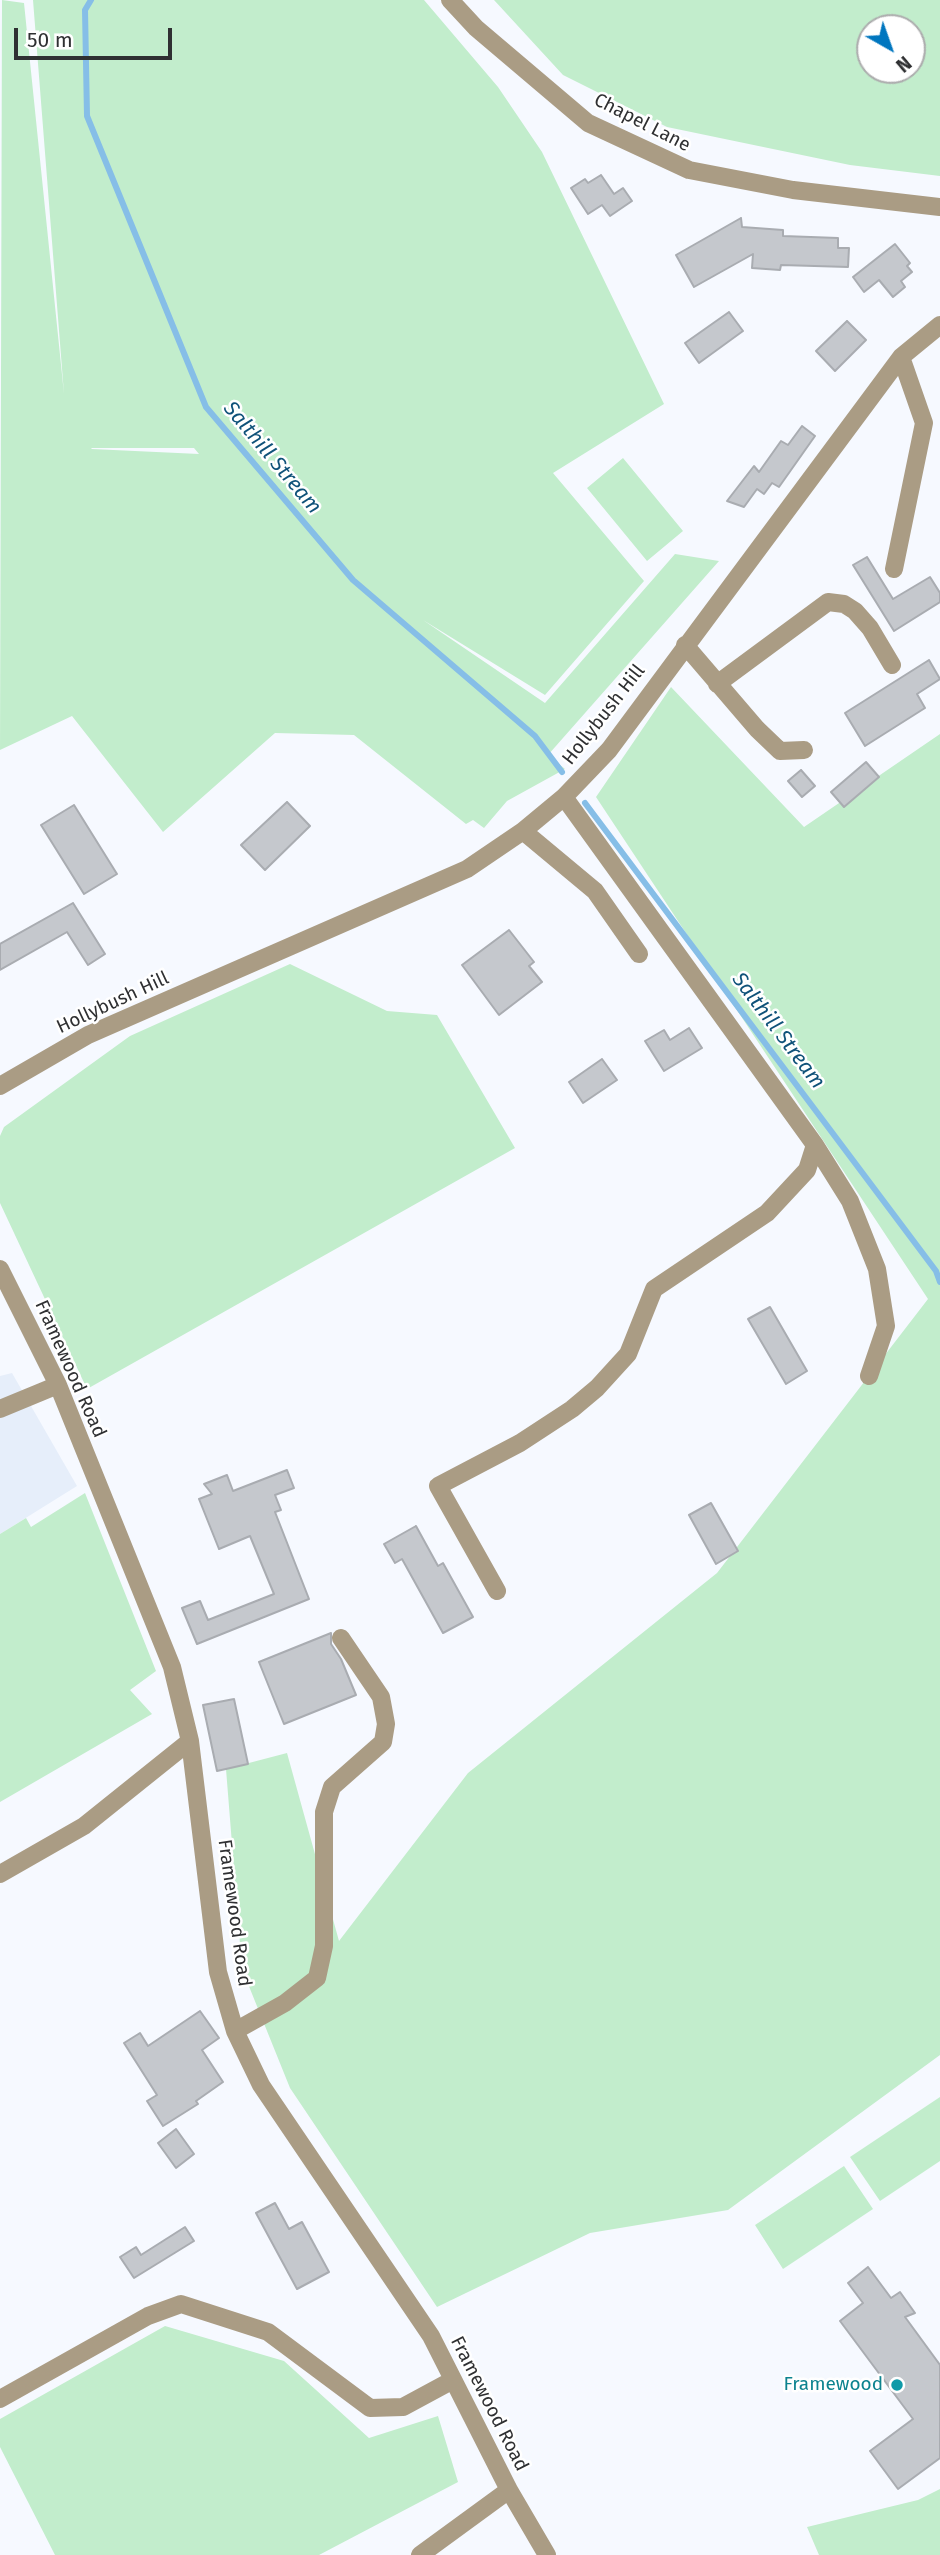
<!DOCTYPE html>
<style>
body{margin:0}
#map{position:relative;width:940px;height:2555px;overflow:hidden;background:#f6f9ff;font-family:"Fira Sans",sans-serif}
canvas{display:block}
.north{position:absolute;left:856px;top:14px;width:70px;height:70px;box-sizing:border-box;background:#fff;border:2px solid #acacad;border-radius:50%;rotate:140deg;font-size:19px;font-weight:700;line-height:28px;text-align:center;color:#2f3032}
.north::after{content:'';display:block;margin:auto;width:24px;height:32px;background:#0076bf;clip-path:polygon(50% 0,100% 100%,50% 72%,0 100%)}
.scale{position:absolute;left:14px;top:28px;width:158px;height:32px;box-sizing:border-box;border:4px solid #2f3032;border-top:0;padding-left:9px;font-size:21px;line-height:24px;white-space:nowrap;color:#2f3032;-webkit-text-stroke:5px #fff;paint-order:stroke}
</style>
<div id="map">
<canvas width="940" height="2555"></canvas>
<div class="north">N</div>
<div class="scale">50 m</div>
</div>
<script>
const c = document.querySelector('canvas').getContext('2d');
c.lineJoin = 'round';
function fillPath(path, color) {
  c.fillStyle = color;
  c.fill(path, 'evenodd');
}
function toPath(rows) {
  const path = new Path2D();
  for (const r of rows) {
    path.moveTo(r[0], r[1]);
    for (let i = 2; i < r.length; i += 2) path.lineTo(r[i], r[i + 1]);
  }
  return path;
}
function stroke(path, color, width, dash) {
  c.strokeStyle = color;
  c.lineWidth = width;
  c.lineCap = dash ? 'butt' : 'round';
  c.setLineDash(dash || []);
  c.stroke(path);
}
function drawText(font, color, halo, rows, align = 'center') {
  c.font = font + ' "Fira Sans",sans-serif';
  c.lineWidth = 5;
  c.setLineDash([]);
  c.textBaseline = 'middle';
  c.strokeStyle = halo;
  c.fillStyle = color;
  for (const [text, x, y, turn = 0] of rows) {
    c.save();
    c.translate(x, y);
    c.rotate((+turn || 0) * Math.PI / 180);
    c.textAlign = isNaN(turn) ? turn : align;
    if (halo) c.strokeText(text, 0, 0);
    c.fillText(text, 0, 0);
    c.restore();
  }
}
fillPath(toPath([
 [12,1373,77,1486,0,1534,0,1376]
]), '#e6eefa');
fillPath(toPath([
 [2,0,24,3,64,394,33,0,424,0,498,87,542,152,664,404,553,473,644,581,545,695,423,620,545,703,675,554,719,561,548,755,565,769,507,801,484,828,473,820,466,824,354,735,275,733,163,832,72,716,0,750],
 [91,448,194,448,199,454,92,449],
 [494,0,940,0,940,176,850,165,667,127,563,75],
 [870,28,912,28,912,70,870,70],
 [623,458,683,531,647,561,587,488],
 [671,687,804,827,940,734,940,2055,728,2210,590,2233,437,2307,290,2088,242,1969,226,1769,287,1753,339,1941,468,1773,717,1573,928,1299,596,797],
 [290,964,387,1011,437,1015,515,1148,87,1389,0,1203,0,1136,4,1127,130,1036],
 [85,1493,156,1671,130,1690,152,1714,0,1802,0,1534,26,1518,31,1527],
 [940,2097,940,2161,880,2201,850,2157],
 [844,2166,873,2209,783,2269,755,2225],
 [165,2326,284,2361,369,2438,438,2416,458,2482,319,2555,55,2555,0,2447,0,2419],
 [940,2489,940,2555,819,2555,807,2527,918,2500]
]), '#c2edcc');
stroke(toPath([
 [91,0,85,10,87,116,206,407,353,580,535,736,562,772],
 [585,803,936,1271,940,1282]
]), '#86bee7', 6);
const building = toPath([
 [601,175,614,194,623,188,632,201,610,216,602,205,588,214,571,188,585,179,588,183,601,175],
 [741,218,742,227,783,230,783,236,838,238,838,248,849,248,848,267,781,265,780,270,752,268,753,254,694,287,676,255,741,218],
 [895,244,910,263,907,266,912,272,901,281,905,287,893,297,879,280,864,292,853,277,895,244],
 [729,312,743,331,699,363,685,343,729,312],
 [847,321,866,340,835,371,816,351,847,321],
 [802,426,815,436,779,487,772,483,764,494,757,489,744,507,727,501,754,466,759,472,781,441,788,445,802,426],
 [867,557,893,599,930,577,940,593,940,602,894,631,853,565,867,557],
 [929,660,940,679,917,694,925,708,865,746,845,713,929,660],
 [866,762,879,777,844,807,831,792,866,762],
 [801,770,815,786,802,797,788,781,801,770],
 [287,802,310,826,265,870,241,845,287,802],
 [74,805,117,874,84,894,41,825,74,805],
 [73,903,105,954,88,965,67,932,0,970,0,944,73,903],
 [509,930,534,962,529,966,542,982,499,1015,462,965,509,930],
 [689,1028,702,1048,664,1071,645,1041,664,1030,670,1040,689,1028],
 [602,1059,617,1080,583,1103,569,1082,602,1059],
 [770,1307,807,1371,786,1384,748,1319,770,1307],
 [287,1470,294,1488,275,1495,281,1510,275,1512,309,1599,197,1644,182,1608,200,1601,208,1620,274,1594,250,1536,219,1549,199,1499,212,1494,204,1484,227,1475,233,1491,287,1470],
 [711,1503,738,1551,716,1564,689,1515,711,1503],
 [416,1526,438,1566,443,1563,473,1617,443,1633,402,1559,395,1563,384,1544,416,1526],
 [331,1633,331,1644,341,1659,356,1695,284,1724,259,1662,331,1633],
 [234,1699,248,1764,217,1771,203,1705,234,1699],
 [200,2011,219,2038,202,2050,223,2082,196,2101,198,2104,163,2126,147,2101,157,2095,124,2043,140,2033,148,2046,200,2011],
 [176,2129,194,2154,176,2168,158,2143,176,2129],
 [275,2203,289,2229,302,2222,329,2272,297,2289,256,2213,275,2203],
 [185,2227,194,2241,134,2278,120,2257,136,2247,141,2255,185,2227],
 [868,2267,891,2298,900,2292,915,2313,905,2317,940,2365,940,2458,898,2489,870,2451,913,2419,840,2321,863,2303,848,2283,868,2267]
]);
fillPath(building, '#c5c8cd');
stroke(building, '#a9acb1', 2);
stroke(toPath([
 [450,0,476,28,588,123,689,170,793,190,940,207],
 [894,569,924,423,901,357],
 [685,645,757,729,780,751,804,750],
 [717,684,828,602,844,604,855,611,870,628,892,665],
 [564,797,815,1145,850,1201,877,1269,886,1326,869,1376],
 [523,831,595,891,639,954],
 [0,1086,88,1035,467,869,523,831,564,797,609,750,901,357,940,325],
 [0,1269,58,1385,172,1667,190,1741,218,1972,235,2031,261,2085,431,2336,509,2490,547,2555],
 [0,1409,58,1385],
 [497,1591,438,1486,520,1443,572,1409,597,1388,628,1354,654,1289,767,1213,807,1170,815,1145],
 [0,1874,84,1826,190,1741],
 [235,2031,285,2003,317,1978,324,1946,324,1812,332,1787,383,1742,386,1724,381,1697,341,1638],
 [0,2399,148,2316,181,2304,268,2332,370,2408,403,2407,453,2380],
 [420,2555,509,2490]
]), '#aa9c84', 18);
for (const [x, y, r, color] of [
 [897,2385,7,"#0f9aa8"]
]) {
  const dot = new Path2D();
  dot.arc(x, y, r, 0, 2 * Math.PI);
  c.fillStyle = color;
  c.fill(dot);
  stroke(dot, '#fff', 2.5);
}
drawText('19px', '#2f3032', '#fff', [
 ["Chapel Lane",642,123,27],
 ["Hollybush Hill",604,715,-52],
 ["Hollybush Hill",113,1003,-25],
 ["Framewood Road",70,1369,66],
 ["Framewood Road",234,1913,82],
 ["Framewood Road",489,2404,63]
]);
drawText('19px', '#0d838f', '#fff', [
 ["Framewood",883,2385]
], 'right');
drawText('italic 21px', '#0f5279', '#fff', [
 ["Salthill Stream",272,458,50],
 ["Salthill Stream",778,1031,53]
]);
</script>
